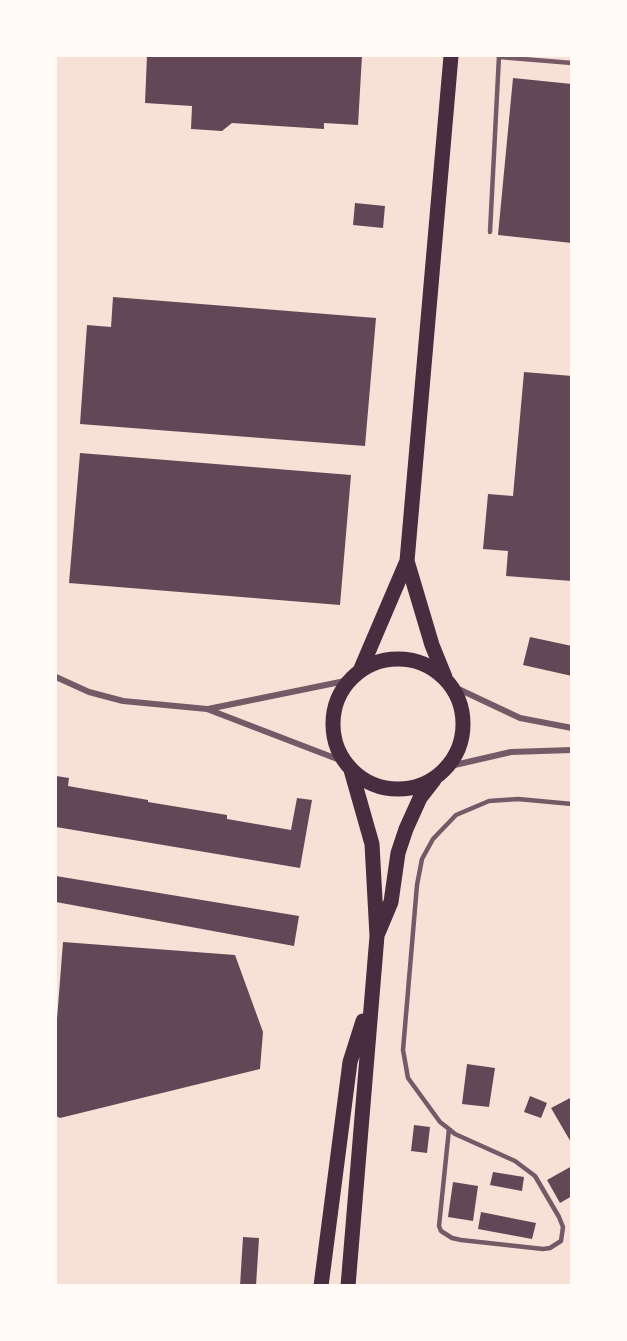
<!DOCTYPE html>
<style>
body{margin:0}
#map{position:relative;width:627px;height:1341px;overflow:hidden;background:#f7e1d7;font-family:"Space Grotesk",sans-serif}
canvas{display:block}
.frame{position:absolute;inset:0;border:57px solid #fffaf5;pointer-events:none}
</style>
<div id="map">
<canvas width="627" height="1341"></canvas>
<div class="frame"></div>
</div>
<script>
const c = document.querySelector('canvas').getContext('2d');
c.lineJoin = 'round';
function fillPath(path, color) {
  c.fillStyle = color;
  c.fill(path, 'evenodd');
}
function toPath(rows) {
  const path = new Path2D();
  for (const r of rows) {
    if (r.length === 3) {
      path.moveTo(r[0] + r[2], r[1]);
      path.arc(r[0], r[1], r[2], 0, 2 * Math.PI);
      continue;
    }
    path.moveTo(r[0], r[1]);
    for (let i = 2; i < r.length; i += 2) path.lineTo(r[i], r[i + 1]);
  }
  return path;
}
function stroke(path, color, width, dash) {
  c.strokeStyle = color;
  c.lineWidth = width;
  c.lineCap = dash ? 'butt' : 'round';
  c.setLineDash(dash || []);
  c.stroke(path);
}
fillPath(toPath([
 [147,56,362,56,358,125,324,123,324,129,232,123,222,131,191,129,192,106,145,103],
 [513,78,572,84,572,243,498,235],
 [355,203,385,206,383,228,353,225],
 [113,297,376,318,365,446,80,424,87,325,111,327],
 [524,372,572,376,572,581,506,576,508,551,483,549,488,494,513,496],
 [80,453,351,475,340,605,69,583],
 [530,637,572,646,572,676,523,665],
 [56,776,69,778,68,786,148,800,148,802,227,815,227,819,291,830,297,798,312,800,300,868,56,827],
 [56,876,299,916,294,946,56,902],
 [63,942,235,955,263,1032,260,1069,60,1118,56,1116,56,1032],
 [467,1064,495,1068,489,1107,462,1104],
 [530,1096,547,1103,541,1118,524,1112],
 [572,1097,572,1144,551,1108],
 [414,1125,430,1127,427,1153,411,1151],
 [572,1166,572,1196,560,1203,547,1180],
 [493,1172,524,1177,522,1191,490,1185],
 [453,1182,478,1186,473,1221,448,1217],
 [481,1212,536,1223,532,1239,478,1229],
 [243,1237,259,1238,256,1286,240,1286]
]), '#644757');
stroke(toPath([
 [499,57,572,63],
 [490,232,499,56],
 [449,1129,439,1226,441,1231,452,1238,461,1240,543,1249,550,1248,561,1241,563,1227,559,1217,535,1176,515,1161,455,1134,449,1129,440,1122,408,1078,403,1050,417,885,422,859,433,839,456,815,489,801,518,799,572,804]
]), '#755966', 4.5);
stroke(toPath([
 [56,677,89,692,123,701,207,709,345,762],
 [450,685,520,718,572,728],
 [208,709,350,680],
 [446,767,511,752,572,750]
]), '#755966', 6);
stroke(toPath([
 [407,561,432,645,445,677],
 [398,724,65],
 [360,671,407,561,451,56],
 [378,933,391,902,398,853,406,829,420,798,434,780],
 [321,1286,350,1062,363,1021],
 [348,1286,377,936,372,844,351,770]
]), '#4a2c40', 15);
</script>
